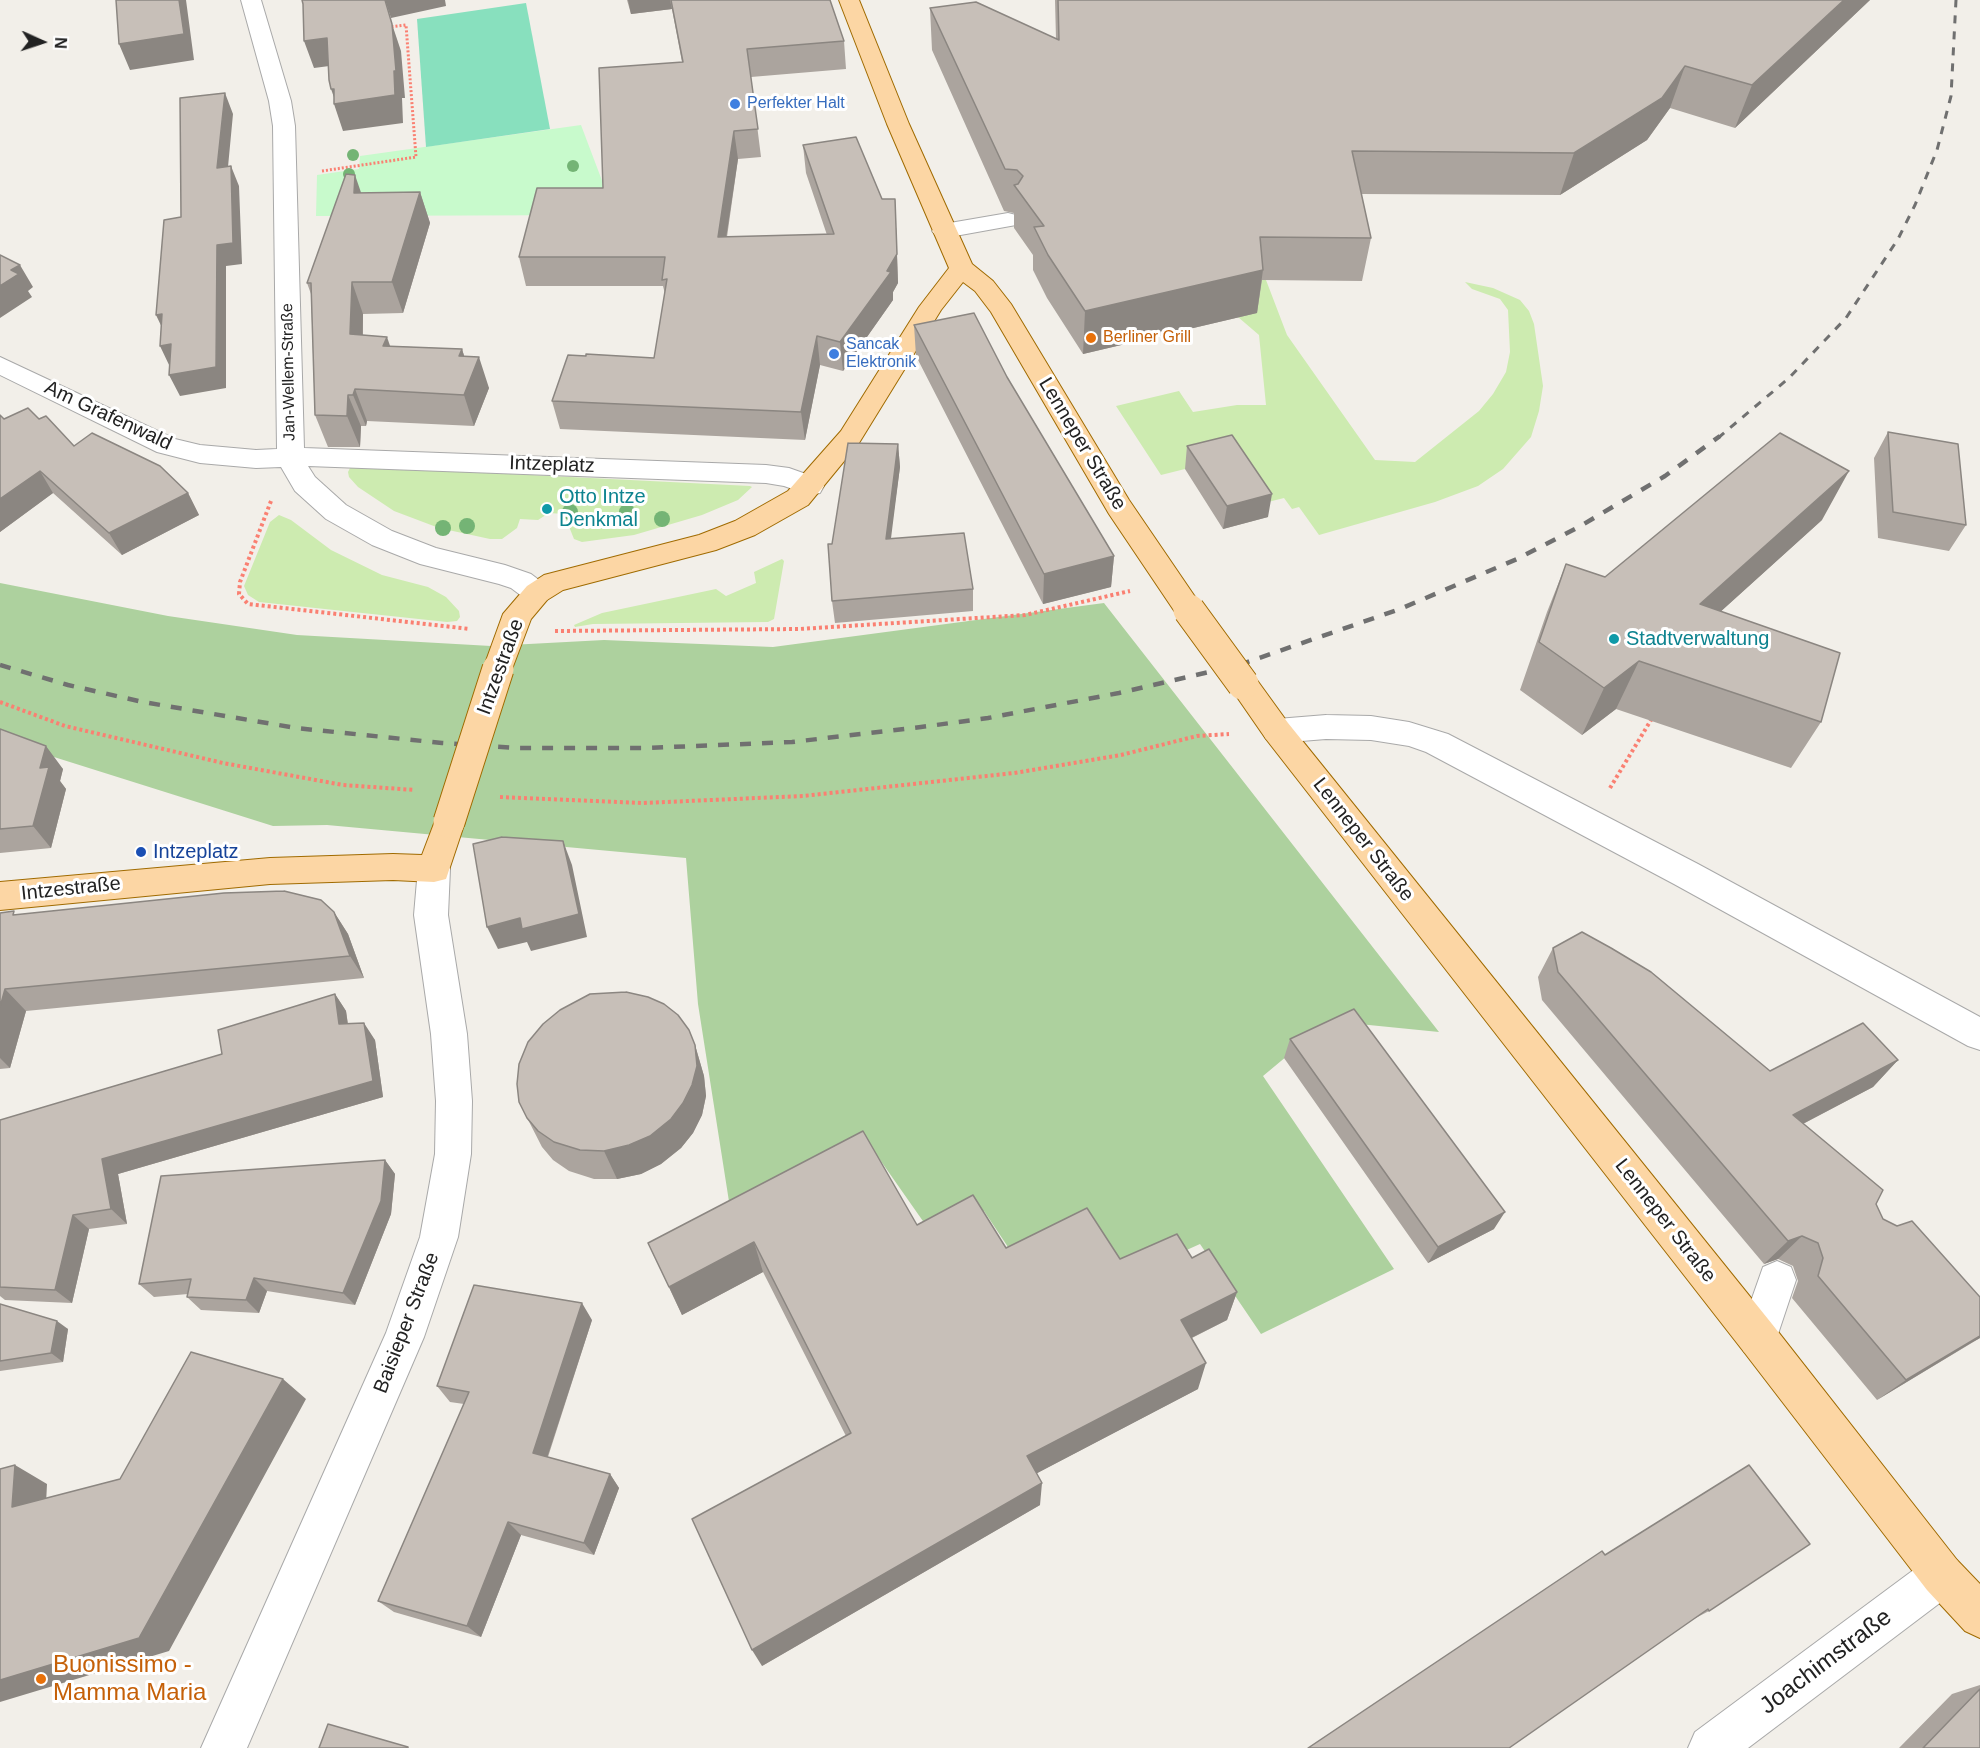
<!DOCTYPE html>
<meta charset="utf-8">
<style>
body{margin:0}
#map{position:relative;width:1980px;height:1748px;overflow:hidden;background:#f2efe9;font-family:Helvetica,sans-serif}
canvas{display:block}
.north{position:absolute;left:12px;top:12px;width:60px;height:60px;-webkit-text-stroke:4px #fff;paint-order:stroke;rotate:93deg;font-size:16px;font-weight:700;line-height:24px;text-align:center;color:#222}
.north::after{content:'';display:block;margin:auto;width:21px;height:27px;background:#222;clip-path:polygon(50% 0,100% 100%,50% 72%,0 100%)}
</style>
<div id="map">
<canvas width="1980" height="1748"></canvas>
<div class="north">N</div>
</div>
<script>
const c = document.querySelector('canvas').getContext('2d');
c.lineJoin = 'round';
function fillPath(path, color) {
  c.fillStyle = color;
  c.fill(path, 'evenodd');
}
function toPath(rows) {
  const path = new Path2D();
  for (const r of rows) {
    path.moveTo(r[0], r[1]);
    for (let i = 2; i < r.length; i += 2) path.lineTo(r[i], r[i + 1]);
  }
  return path;
}
function stroke(path, color, width, dash) {
  c.strokeStyle = color;
  c.lineWidth = width;
  c.lineCap = dash ? 'butt' : 'round';
  c.setLineDash(dash || []);
  c.stroke(path);
}
function drawText(font, color, halo, rows, align = 'center') {
  c.font = font + ' Helvetica,sans-serif';
  c.lineWidth = 6;
  c.setLineDash([]);
  c.textBaseline = 'middle';
  c.strokeStyle = halo;
  c.fillStyle = color;
  for (const [text, x, y, turn = 0] of rows) {
    c.save();
    c.translate(x, y);
    c.rotate((+turn || 0) * Math.PI / 180);
    c.textAlign = isNaN(turn) ? turn : align;
    if (halo) c.strokeText(text, 0, 0);
    c.fillText(text, 0, 0);
    c.restore();
  }
}
fillPath(toPath([
 [1190,197,1266,280,1287,335,1375,460,1415,462,1479,411,1493,394,1506,372,1510,352,1508,310,1500,299,1472,289,1465,282,1493,288,1520,300,1529,311,1534,324,1543,386,1539,411,1531,437,1503,469,1478,486,1435,502,1319,535,1299,507,1292,509,1284,498,1260,504,1229,458,1161,475,1116,406,1179,391,1193,412,1237,405,1266,405,1259,335,1196,281],
 [351,466,750,486,752,487,738,500,702,515,634,535,582,542,574,539,564,514,549,513,538,520,520,519,517,528,502,539,490,539,439,528,394,511,358,487,349,477,348,472],
 [279,515,291,520,331,550,382,575,428,587,446,597,459,611,460,617,457,621,447,622,259,602,248,595,244,586,270,522],
 [782,559,784,561,774,619,768,622,593,624,575,627,574,625,602,613,716,589,726,596,756,583,754,572]
]), '#cdebb0');
fillPath(toPath([
 [0,583,168,616,297,635,491,646,604,640,773,647,1104,603,1439,1032,1329,1021,1263,1076,1394,1269,1261,1334,1200,1244,1122,1279,1018,1262,984,1211,932,1234,871,1147,733,1227,698,1004,686,858,327,825,273,826,0,740]
]), '#add19e');
fillPath(toPath([
 [581,125,615,215,316,216,317,175,359,169,360,156]
]), '#c8facc');
fillPath(toPath([
 [526,3,550,129,426,147,417,19]
]), '#88e0be');
const minor = toPath([
 [241,0,261,0,291,101,295,126,304,448,766,465,789,468,820,479,824,486,820,493,810,495,784,486,766,483,308,466,315,477,346,505,392,531,436,548,505,565,531,574,547,586,551,593,547,600,537,603,527,600,511,588,499,584,420,564,372,545,326,519,295,491,281,467,256,468,200,463,157,452,0,375,0,357,175,439,200,445,256,450,277,449,273,126,269,101,241,0],
 [1008,213,1016,215,1020,220,1016,225,944,238,936,236,932,231,936,226,944,224,1008,213],
 [1326,715,1371,716,1409,722,1448,734,1698,864,1980,1017,1980,1050,1968,1046,1674,884,1426,752,1409,746,1371,740,1326,739,1277,743,1266,739,1262,731,1266,723,1277,719,1326,715],
 [434,856,446,859,450,869,448,915,467,1034,472,1101,471,1154,458,1237,424,1337,247,1748,201,1748,386,1333,420,1237,435,1154,436,1101,431,1034,414,915,418,869,422,859,434,856],
 [1777,1261,1791,1267,1796,1280,1772,1352,1758,1357,1744,1352,1738,1338,1763,1267,1777,1261],
 [1942,1554,1957,1560,1963,1575,1957,1590,1748,1748,1688,1748,1695,1732,1927,1560,1942,1554]
]);
const major = toPath([
 [839,0,859,0,909,124,972,264,993,281,1011,304,1129,500,1204,610,1199,618,1189,621,1179,618,1109,514,991,312,975,291,963,282,941,310,859,443,808,505,755,535,716,550,563,590,547,600,531,619,509,677,498,680,487,677,483,669,503,614,527,586,544,575,699,535,735,521,788,491,841,431,919,307,949,268,887,124,839,0],
 [1243,673,1254,676,1288,723,1772,1324,1957,1560,1980,1584,1980,1638,1965,1631,1927,1590,1744,1352,1266,739,1228,684,1232,676,1243,673],
 [449,809,460,813,465,822,446,879,434,882,393,880,270,884,0,910,0,882,270,858,393,854,422,855,438,813,449,809]
]);
stroke(minor, '#a9a9a9', 2);
stroke(major, '#a06b00', 2);
stroke(toPath([
 [322,171,416,157,406,25,389,27]
]), '#fa8072', 3, [2, 2]);
stroke(toPath([
 [271,501,240,582,239,594,248,604,470,629],
 [555,631,799,629,1025,615,1130,591],
 [0,702,65,726,223,763,343,785,415,790],
 [1610,788,1651,720],
 [500,797,643,803,803,796,1014,773,1121,755,1197,736,1229,734]
]), '#fa8072', 4, [3, 3]);
fillPath(minor, '#fff');
fillPath(major, '#fcd6a4');
stroke(toPath([
 [1718,438,1789,378,1846,318,1898,239,1915,205,1937,150,1951,96,1956,0]
]), '#707070', 3, [8, 8]);
stroke(toPath([
 [0,665,68,685,143,702,296,728,442,743,518,748,646,748,792,742,921,727,988,718,1119,693,1239,665,1400,609,1517,559,1577,528,1665,476,1720,436]
]), '#707070', 4.5, [11, 11]);
const majorBridge = toPath([
 [1189,610,1243,684],
 [449,822,498,669]
]);
stroke(majorBridge, '#a06b00', 33, []);
stroke(majorBridge, '#fcd6a4', 31);
c.fillStyle = '#74b475';
for (const [x, y, r] of [
 [353,155,6],
 [573,166,6],
 [349,174,6],
 [570,512,8],
 [627,512,8],
 [662,519,8],
 [467,526,8],
 [443,528,8]
]) {
  c.beginPath();
  c.arc(x, y, r, 0, 2 * Math.PI);
  c.fill();
}
fillPath(toPath([
 [627,0,830,0,844,41,846,69,751,77,761,157,738,159,727,237,827,235,806,173,803,145,882,199,895,199,898,283,893,292,893,300,843,371,820,365,805,440,560,429,552,401,654,358,665,294,663,286,526,286,519,257,603,188,682,62,672,9,631,14],
 [1055,0,1870,0,1735,128,1670,108,1647,140,1560,195,1361,194,1371,238,1362,281,1262,280,1257,313,1083,354,1047,298,1033,270,1033,255,1014,228,1014,213,1004,211,932,50,930,8,1056,39],
 [420,192,430,223,403,313,363,314,363,335,390,346,462,349,464,356,489,388,474,426,367,421,366,426,361,426,360,447,328,447,315,415,311,294,307,283,361,193],
 [914,325,1007,377,1114,556,1111,587,1043,604,916,356],
 [0,415,4,419,39,419,74,446,188,493,199,515,122,555,53,493,0,532],
 [1888,432,1966,525,1949,551,1878,538,1874,458],
 [898,444,900,467,890,539,973,589,973,611,835,623,832,601,832,544],
 [1187,446,1268,517,1223,529,1185,469],
 [1822,520,1720,612,1821,722,1791,768,1616,709,1582,735,1520,690,1547,612,1566,564,1605,577],
 [0,729,63,769,60,781,66,789,51,848,0,853],
 [334,912,348,934,364,978,26,1011,10,1068,0,1069,0,913,17,915],
 [1553,948,1770,1071,1898,1060,1873,1087,1803,1124,1876,1204,1883,1219,1980,1297,1980,1338,1877,1400,1792,1298,1798,1281,1793,1266,1778,1259,1764,1264,1542,1000,1538,977],
 [335,994,346,1011,348,1024,375,1040,383,1097,118,1174,127,1224,89,1229,72,1303,5,1300,0,1296,0,1120,222,1054],
 [1290,1039,1494,1229,1428,1263,1284,1058],
 [695,1045,704,1076,706,1096,702,1115,693,1133,681,1148,661,1164,641,1174,617,1179,594,1179,569,1171,553,1160,542,1147,519,1102],
 [385,1160,395,1174,391,1214,355,1305,267,1291,259,1313,201,1310,187,1297,188,1294,154,1297,139,1284],
 [917,1225,1006,1248,1120,1259,1192,1258,1237,1292,1227,1320,1192,1338,1198,1389,1037,1473,1040,1505,762,1666,846,1436,763,1272,682,1315,648,1243],
 [0,1304,68,1329,63,1362,0,1371],
 [592,1320,548,1457,610,1474,619,1488,594,1555,521,1535,481,1637,394,1612,378,1601,464,1404,450,1402,437,1386],
 [1749,1465,1709,1611,1690,1621,1605,1555],
 [1980,1685,1980,1748,1899,1748,1952,1694]
]), '#aba49e');
fillPath(toPath([
 [179,0,186,0,194,60,130,70,119,44],
 [385,0,445,0,446,6,391,18],
 [628,0,670,0,672,9,631,14],
 [1844,0,1870,0,1735,128,1752,85],
 [392,24,401,51,405,98,402,98,403,123,343,131,334,104,336,103,331,89],
 [327,38,337,65,314,68,304,41],
 [1685,66,1670,108,1647,140,1560,195,1574,153],
 [225,93,233,114,226,188,217,168],
 [734,131,738,159,722,265,718,237],
 [231,166,239,186,242,264,226,266,226,388,180,396,169,375],
 [355,175,366,207,354,193],
 [420,192,430,223,403,313,392,282],
 [895,199,898,283,893,292,893,300,843,371,840,342,887,271],
 [20,265,33,287,28,291,32,297,0,318,0,286,11,270],
 [1263,270,1257,313,1083,354,1085,311],
 [352,282,363,314,362,366,350,334],
 [162,314,166,336,156,315],
 [817,336,820,365,805,440,801,412],
 [387,337,398,369,383,346],
 [171,344,170,367,160,346],
 [462,349,471,378,479,357,489,388,474,426,464,395,459,356],
 [355,389,367,421,366,426,353,395],
 [348,395,361,426,360,447,347,416],
 [898,444,900,467,888,562,886,539],
 [40,471,53,493,0,532,0,499],
 [1849,471,1822,520,1676,652,1700,604],
 [188,493,199,515,122,555,109,533],
 [1272,494,1268,517,1223,529,1227,506],
 [1114,556,1111,587,1043,604,1044,574],
 [1639,661,1616,709,1582,735,1604,688],
 [46,746,63,769,60,781,66,789,51,848,33,826,40,768],
 [563,841,572,865,587,937,531,951,527,942,498,949,487,927,520,918],
 [334,912,348,934,364,978,350,956],
 [5,989,26,1011,10,1068,0,1058,0,1007],
 [335,994,346,1011,350,1041,339,1024],
 [364,1023,375,1040,383,1097,118,1174,127,1224,111,1209,102,1159],
 [695,1045,704,1076,706,1096,702,1115,693,1133,681,1148,661,1164,641,1174,617,1179,604,1151],
 [1898,1060,1873,1087,1770,1141,1793,1115],
 [385,1160,395,1174,391,1214,355,1305,343,1293],
 [1505,1212,1494,1229,1428,1263,1438,1247],
 [73,1215,89,1229,72,1303,55,1290],
 [1802,1236,1778,1259,1764,1264,1788,1241],
 [754,1242,763,1272,682,1315,669,1287],
 [254,1278,267,1291,259,1313,246,1300],
 [1237,1292,1227,1320,1173,1347,1181,1320],
 [582,1303,592,1320,544,1467,533,1453],
 [57,1321,68,1329,63,1362,51,1353],
 [1980,1336,1980,1338,1971,1343,1877,1400,1906,1380],
 [1206,1363,1198,1389,1026,1479,1027,1456],
 [283,1379,306,1399,169,1651,0,1702,0,1680],
 [15,1465,47,1484,45,1524,12,1507],
 [610,1474,619,1488,594,1555,584,1543],
 [1042,1483,1040,1505,762,1666,752,1650],
 [508,1522,521,1535,481,1637,467,1626]
]), '#8b8681');
const building = toPath([
 [116,0,179,0,184,34,119,44,116,0],
 [302,0,385,0,392,24,396,71,394,71,395,95,334,104,334,89,331,89,329,80,327,38,304,41,303,4,302,0],
 [671,0,830,0,844,41,747,49,758,129,734,131,718,237,834,234,803,145,856,137,882,199,895,199,897,254,887,271,891,272,840,342,817,336,801,412,552,401,568,355,586,356,586,354,654,358,667,279,662,280,665,257,519,257,537,188,603,188,599,68,683,62,671,0],
 [1058,0,1844,0,1752,85,1685,66,1662,98,1574,153,1352,151,1371,238,1260,237,1263,270,1085,311,1048,255,1034,227,1044,226,1014,185,1018,184,1023,176,1017,170,1005,169,930,8,976,2,1059,40,1058,0],
 [225,93,217,168,231,166,233,243,217,245,216,367,169,375,171,344,160,346,162,314,156,315,164,220,181,217,180,98,225,93],
 [346,174,355,175,354,193,420,192,392,282,352,282,350,334,387,337,383,346,462,349,459,356,479,357,464,395,355,389,353,395,348,395,347,416,315,415,311,283,307,283,346,174],
 [0,255,20,265,11,270,19,274,0,286,0,255],
 [974,313,1007,377,1114,556,1044,574,914,325,974,313],
 [28,408,39,419,46,416,74,446,92,433,160,466,188,493,109,533,40,471,0,499,0,415,4,419,28,408],
 [1888,432,1958,444,1966,525,1893,512,1888,432],
 [1780,433,1849,471,1700,604,1840,653,1821,722,1639,661,1604,688,1539,642,1566,564,1605,577,1780,433],
 [1232,435,1272,494,1227,506,1187,446,1232,435],
 [848,443,898,444,886,539,964,533,973,589,832,601,828,544,832,544,848,443],
 [0,729,46,746,40,768,49,767,33,826,0,829,0,729],
 [502,837,563,841,579,914,522,929,520,918,487,927,473,844,502,837],
 [284,891,321,900,334,912,350,956,5,989,0,1007,0,913,14,911,13,915,224,893,284,891],
 [1582,932,1611,948,1651,972,1770,1071,1863,1023,1898,1060,1793,1115,1883,1190,1876,1204,1883,1219,1897,1226,1912,1221,1980,1297,1980,1336,1906,1380,1818,1276,1823,1258,1818,1243,1802,1236,1788,1241,1558,972,1553,948,1582,932],
 [626,992,648,997,664,1004,678,1015,689,1030,695,1045,697,1066,692,1085,683,1103,671,1119,650,1136,629,1145,604,1151,580,1150,554,1142,538,1131,527,1118,519,1102,517,1084,519,1064,528,1042,543,1024,560,1010,590,994,626,992],
 [335,994,339,1024,364,1023,373,1081,102,1159,111,1209,73,1215,55,1290,0,1287,0,1120,222,1054,218,1030,335,994],
 [1354,1009,1505,1212,1438,1247,1290,1039,1354,1009],
 [863,1131,917,1225,973,1195,1006,1248,1087,1208,1120,1259,1177,1234,1192,1258,1209,1249,1237,1292,1181,1320,1206,1363,1027,1456,1042,1483,752,1650,692,1519,851,1433,754,1242,669,1287,648,1243,863,1131],
 [385,1160,381,1201,343,1293,254,1278,246,1300,187,1297,191,1279,139,1284,161,1176,385,1160],
 [474,1285,582,1303,533,1453,610,1474,584,1543,508,1522,467,1626,378,1601,469,1392,437,1386,474,1285],
 [0,1304,57,1321,51,1353,0,1361,0,1304],
 [191,1352,283,1379,139,1638,0,1680,0,1469,15,1465,12,1507,120,1479,191,1352],
 [1749,1465,1810,1544,1709,1611,1708,1609,1509,1748,1308,1748,1602,1551,1605,1555,1749,1465],
 [1980,1689,1980,1748,1923,1748,1980,1689],
 [328,1724,408,1747,408,1748,319,1748,328,1724]
]);
fillPath(building, '#c7bfb8');
stroke(building, '#8b8681', 1.5);
for (const [x, y, r, color] of [
 [735,104,6,"#3f7fe0"],
 [1091,338,6,"#e8710a"],
 [834,354,6,"#3f7fe0"],
 [547,509,6,"#0f9aa8"],
 [1614,639,6,"#0f9aa8"],
 [141,852,6,"#1a4fb4"],
 [41,1679,6,"#e8710a"]
]) {
  const dot = new Path2D();
  dot.arc(x, y, r, 0, 2 * Math.PI);
  c.fillStyle = color;
  c.fill(dot);
  stroke(dot, '#fff', 2);
}
drawText('16px', '#366cbe', '#fff', [
 ["Perfekter Halt",747,104],
 ["Sancak",846,345],
 ["Elektronik",846,363]
], 'left');
drawText('16px', '#c56008', '#fff', [
 ["Berliner Grill",1103,338]
], 'left');
drawText('16px', '#222', '#fff', [
 ["Jan-Wellem-Straße",289,372,-91]
]);
drawText('20px', '#222', '#fff', [
 ["Am Grafenwald",108,416,25],
 ["Lenneper Straße",1082,444,59],
 ["Intzeplatz",552,465,2],
 ["Intzestraße",501,667,-70],
 ["Lenneper Straße",1363,840,52],
 ["Intzestraße",71,889,-6],
 ["Lenneper Straße",1665,1221,52],
 ["Baisieper Straße",407,1323,-69]
]);
drawText('20px', '#0d838f', '#fff', [
 ["Otto Intze",559,497],
 ["Denkmal",559,520],
 ["Stadtverwaltung",1626,639]
], 'left');
drawText('20px', '#164399', '#fff', [
 ["Intzeplatz",153,852]
], 'left');
drawText('24px', '#222', '#fff', [
 ["Joachimstraße",1826,1662,-37]
]);
drawText('24px', '#c56008', '#fff', [
 ["Buonissimo -",53,1665],
 ["Mamma Maria",53,1693]
], 'left');
</script>
